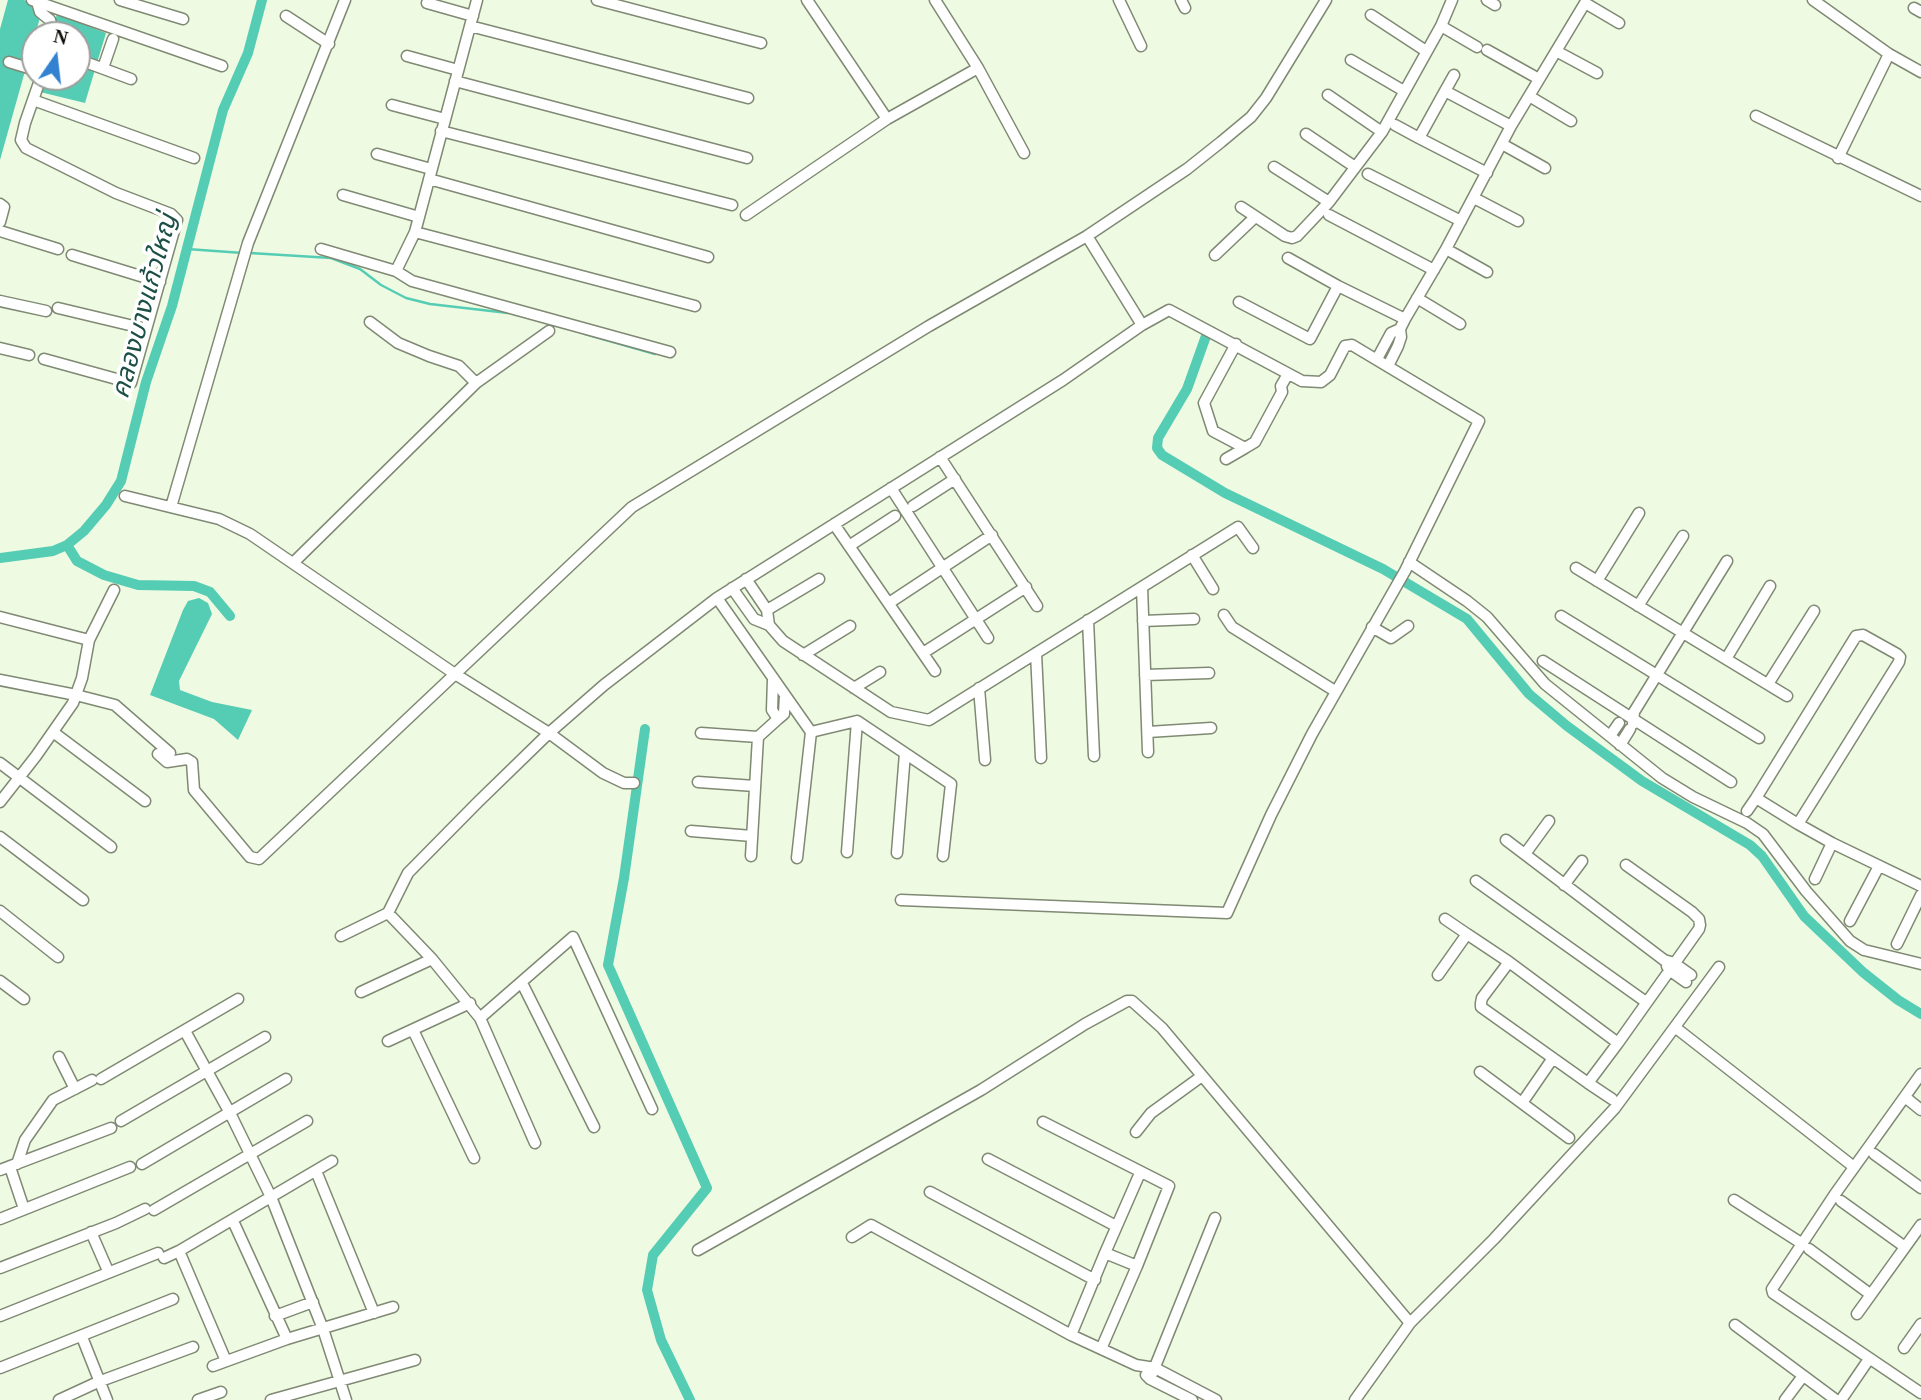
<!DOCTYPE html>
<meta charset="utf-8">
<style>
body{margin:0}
#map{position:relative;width:1921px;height:1400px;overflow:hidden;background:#effae2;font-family:Georgia,serif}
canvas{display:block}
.north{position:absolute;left:21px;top:21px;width:70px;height:70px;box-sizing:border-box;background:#fff;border:2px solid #9d9f9c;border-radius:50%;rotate:14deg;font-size:19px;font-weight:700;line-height:28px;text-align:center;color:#0b0f07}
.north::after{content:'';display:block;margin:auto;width:24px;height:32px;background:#3282d1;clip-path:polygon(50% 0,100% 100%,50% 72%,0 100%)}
</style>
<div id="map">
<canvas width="1921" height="1400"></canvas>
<div class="north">N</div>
</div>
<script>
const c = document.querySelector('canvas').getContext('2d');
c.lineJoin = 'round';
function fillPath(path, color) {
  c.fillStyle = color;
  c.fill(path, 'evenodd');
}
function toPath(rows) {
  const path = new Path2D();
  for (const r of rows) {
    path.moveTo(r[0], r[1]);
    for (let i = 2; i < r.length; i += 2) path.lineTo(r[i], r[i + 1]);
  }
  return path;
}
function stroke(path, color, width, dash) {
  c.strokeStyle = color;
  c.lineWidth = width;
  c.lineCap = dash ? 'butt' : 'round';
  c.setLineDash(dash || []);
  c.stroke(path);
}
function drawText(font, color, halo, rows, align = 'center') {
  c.font = font + ' Georgia,"Noto Sans Thai",serif';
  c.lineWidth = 7;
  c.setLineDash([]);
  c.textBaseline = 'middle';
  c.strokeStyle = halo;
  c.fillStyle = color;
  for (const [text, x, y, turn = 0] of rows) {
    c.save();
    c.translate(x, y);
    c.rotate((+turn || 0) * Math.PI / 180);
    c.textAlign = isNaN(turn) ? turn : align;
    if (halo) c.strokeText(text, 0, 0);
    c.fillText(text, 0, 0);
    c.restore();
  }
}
fillPath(toPath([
 [8,0,24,0,43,7,0,160,0,29],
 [57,14,106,33,85,103,36,91,39,77,77,77,77,35,51,35],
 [199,598,208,603,212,614,179,681,180,690,212,702,252,710,238,740,214,719,150,695,183,610,188,601]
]), '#55cdb4');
stroke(toPath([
 [187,249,243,253],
 [250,253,331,258,360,269,381,285,406,298,430,304,508,313],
 [585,334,655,354]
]), '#55cdb4', 2.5);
stroke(toPath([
 [1206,336,1187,389,1158,438,1157,448,1162,455,1225,493,1383,569,1467,619,1529,694,1567,726,1642,781,1750,845,1762,856,1804,916,1864,973,1898,1000,1921,1014],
 [67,545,77,561,104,575,138,585,194,586,210,592,230,616],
 [0,558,53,551,67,545,84,531,106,505,121,481,146,382,172,306,223,110,248,53,262,0],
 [645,729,624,878,608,965,707,1188,653,1255,647,1290,661,1340,690,1400]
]), '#55cdb4', 10);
const minor = toPath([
 [32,0,222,66],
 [120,0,183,19],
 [597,0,761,43],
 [807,0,887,119],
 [935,0,978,68,1024,153],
 [1119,0,1141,46],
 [1181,0,1185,8],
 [1487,0,1495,5],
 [1813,0,1889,54,1921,72],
 [37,2,40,12,50,20,54,35],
 [427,3,473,16],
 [1914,8,1921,12],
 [1371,15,1426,51],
 [286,16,329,44],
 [470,26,748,98],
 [1441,26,1477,47],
 [1487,50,1539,79],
 [1556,51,1597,73],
 [407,56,458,70],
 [77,59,131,79],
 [1351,60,1404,91],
 [9,62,35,70],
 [103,68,113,39],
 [41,77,25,123,21,140,26,148,116,193,171,214,177,220,131,383,44,359],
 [455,81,747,158],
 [1445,91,1454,75],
 [1328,95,1382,132],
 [1529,96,1571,121],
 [33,100,194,158],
 [392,105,445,119],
 [1756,116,1921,196],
 [1395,125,1419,138],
 [441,131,732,205],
 [1306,134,1355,167],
 [1502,144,1545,168],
 [377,154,431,169],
 [1838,158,1889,54],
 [1274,167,1329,202],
 [1487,173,1419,138,1445,91,1511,126],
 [1368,174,1461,221],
 [429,179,708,257],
 [343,195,419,217],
 [1474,198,1518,221],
 [0,204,4,207,0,222],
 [1241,207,1285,236,1292,238,1297,236,1329,202,1382,132,1441,26,1452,0],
 [746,215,887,119,978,68],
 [1329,215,1434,270],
 [0,231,58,249],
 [415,232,695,306],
 [1087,236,1142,325],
 [321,249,396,271,415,232,477,0],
 [1446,249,1487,272],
 [72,255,160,282],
 [1215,255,1255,217],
 [1288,258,1338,286],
 [396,271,412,281,670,352],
 [1417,298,1460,324],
 [0,301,46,311],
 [1239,302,1310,339,1338,286,1405,319,1446,249,1511,126,1585,3,1619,23],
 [58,308,146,329],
 [370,322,398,343,429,356,459,366,476,383],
 [1236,344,1204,403,1213,431,1245,448,1255,442,1282,392,1281,386,1288,374],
 [0,348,29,355],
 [1377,359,1391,333,1400,329],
 [1388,366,1398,346,1401,337,1400,329,1405,319],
 [940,457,1037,606],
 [1226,459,1245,448],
 [891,488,988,638],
 [125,496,219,519,250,534,455,674,549,733,603,773,624,783,634,783],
 [913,506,955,479],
 [171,507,248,243,345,0],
 [834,524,935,671],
 [849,546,895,516],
 [1192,555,1213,589],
 [1409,562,1467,601,1487,617,1545,684,1662,778,1693,797,1747,823,1763,834,1806,891,1850,941,1864,950,1921,964],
 [293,563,476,383,549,331],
 [1576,568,1787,696],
 [1597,581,1639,513],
 [1142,587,1148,752],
 [732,588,754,619,769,625,767,610,746,579],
 [717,598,811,732,797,858],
 [889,603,992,535],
 [1638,606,1683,536],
 [767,610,819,579],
 [1224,615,1232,627,1335,691],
 [1561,616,1759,738],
 [0,617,89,640,82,678,73,703,36,756,0,802],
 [1088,620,1094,756],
 [1143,621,1194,619],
 [769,625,783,641,891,712,929,720,1238,527,1253,548],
 [1372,627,1391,638,1408,626],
 [89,640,114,590],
 [923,653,1026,587],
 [1036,653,1041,758],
 [803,655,850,626],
 [1726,659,1770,586],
 [1543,661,1731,782],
 [1145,675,1209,673],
 [773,679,772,710,778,719,784,714,785,695],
 [0,680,76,695,115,705,170,753],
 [1768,684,1814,611],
 [854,688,880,672],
 [979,688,985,760],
 [1633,724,1634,712,1727,561],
 [53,732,145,801],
 [811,732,857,721,951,784,943,856],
 [1148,732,1211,728],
 [701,733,758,737],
 [1610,736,1619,723],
 [1620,745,1630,729],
 [158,754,167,762,187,759,192,762,194,790,250,857,259,859,632,507,929,326,1087,236,1187,169,1221,142,1251,117,1266,98,1326,0],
 [0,763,111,847],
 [698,782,755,786],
 [1747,811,1756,798],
 [1798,824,1899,662,1900,657,1897,654,1863,635,1856,636,1756,798,1798,824,1832,843,1921,886],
 [691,831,752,836],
 [0,837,83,900],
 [1506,840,1664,960,1674,963,1691,975],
 [847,852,857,721],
 [897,853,905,753],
 [1525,854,1549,821],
 [751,856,758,737,778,719],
 [1815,879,1832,843],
 [1476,881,1646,1002],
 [1564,885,1582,861],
 [0,911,58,957],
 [1445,919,1467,934],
 [1850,921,1879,866],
 [341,936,388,913],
 [1897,944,1921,895],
 [1667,966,1669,970,1686,982],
 [1438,975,1467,934,1509,962],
 [0,981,24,999],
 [522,983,594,1127],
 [361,992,432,959],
 [480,1018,535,1143],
 [1676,1028,1854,1167],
 [413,1030,474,1158],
 [185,1031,230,1113,271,1197,323,1329,346,1400],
 [388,1041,470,1003],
 [1618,1043,1509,962,1482,998,1481,1003,1481,1007,1588,1083,1618,1043,1699,929,1700,925,1699,919,1692,912,1626,865],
 [59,1057,75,1089],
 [1480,1072,1569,1138],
 [1921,1074,1835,1194,1772,1289,1773,1293,1921,1393],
 [101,1079,238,999],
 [1588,1083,1612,1099],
 [1905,1097,1921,1110],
 [1522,1103,1553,1058],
 [652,1109,573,937,480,1018,432,959,388,913,408,873,478,802,549,733,604,685,717,598,1063,380,1142,325,1169,310,1302,381,1321,382,1330,375,1345,346,1352,345,1479,421,1405,571,1312,734,1271,815,1227,913,901,900],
 [121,1121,265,1037],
 [1043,1122,1169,1186,1137,1266,1105,1253,1071,1335,1136,1365,1155,1368,1216,1400],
 [1136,1132,1151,1113,1202,1076],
 [1874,1154,1921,1188],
 [988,1159,1116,1226],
 [17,1164,25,1140,53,1100,92,1080],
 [142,1164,286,1079],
 [10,1167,24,1209],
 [0,1170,111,1128],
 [316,1171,374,1313],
 [930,1192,1095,1280],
 [1734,1200,1801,1243],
 [1841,1201,1905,1247],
 [154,1210,307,1121],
 [0,1219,130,1167],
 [233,1221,287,1339],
 [91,1232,108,1271],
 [852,1237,871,1225,1071,1335],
 [1809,1249,1870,1294],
 [698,1250,981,1090,1085,1024,1127,1001,1132,1001,1162,1028,1410,1323],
 [1105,1253,1140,1173],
 [164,1258,179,1251],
 [0,1268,116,1223,145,1209],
 [1857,1314,1921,1225],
 [0,1316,158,1253],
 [275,1316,313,1302],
 [1735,1325,1836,1400],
 [82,1337,107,1400],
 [1904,1348,1921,1324],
 [1101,1349,1137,1266],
 [226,1361,179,1251,332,1161],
 [213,1366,287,1339,393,1307],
 [0,1368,173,1299],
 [1146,1375,1150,1379,1192,1400],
 [1150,1379,1215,1218],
 [59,1400,98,1382,193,1347],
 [198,1400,221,1392],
 [271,1400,415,1360],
 [1355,1400,1410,1323,1494,1239,1615,1108,1719,967],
 [1785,1400,1803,1376],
 [1841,1400,1869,1359]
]);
stroke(minor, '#7f8973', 13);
stroke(minor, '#fff', 10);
drawText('italic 26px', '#1c4f45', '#fff', [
 ["คลองบางแก้วใหญ่",147,307,-75]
]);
</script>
